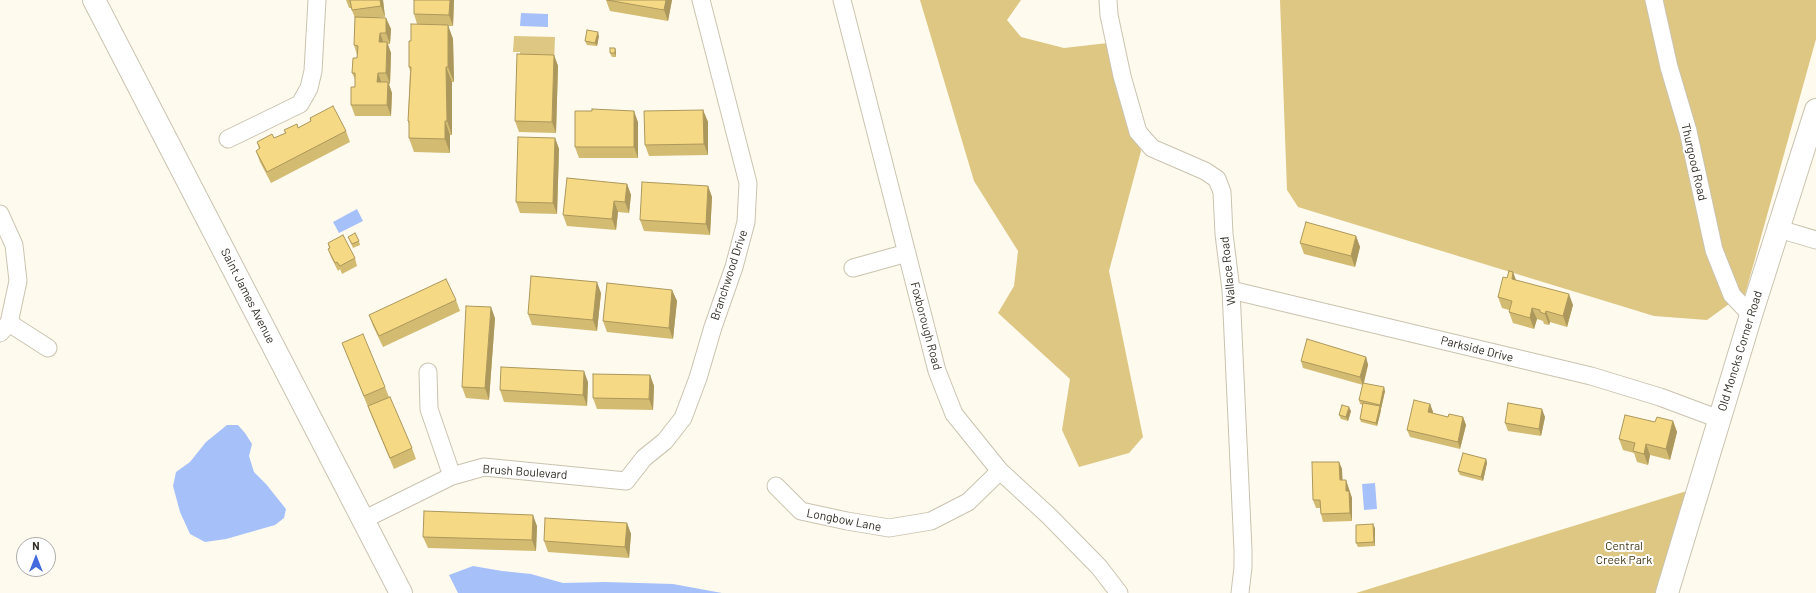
<!DOCTYPE html>
<style>
body{margin:0}
#map{position:relative;width:1816px;height:593px;overflow:hidden;background:#fefaee;font-family:Barlow,sans-serif}
canvas{display:block}
.north{position:absolute;left:16px;top:537px;width:40px;height:40px;box-sizing:border-box;background:#fff;border:1px solid #acaba8;border-radius:50%;rotate:0deg;font-size:11px;font-weight:700;line-height:16px;text-align:center;color:#302d26}
.north::after{content:'';display:block;margin:auto;width:14px;height:18px;background:#436bdd;clip-path:polygon(50% 0,100% 100%,50% 72%,0 100%)}
</style>
<div id="map">
<canvas width="1816" height="593"></canvas>
<div class="north">N</div>
</div>
<script>
const c = document.querySelector('canvas').getContext('2d');
c.lineJoin = 'round';
function fillPath(path, color) {
  c.fillStyle = color;
  c.fill(path, 'evenodd');
}
function toPath(rows) {
  const path = new Path2D();
  for (const r of rows) {
    path.moveTo(r[0], r[1]);
    for (let i = 2; i < r.length; i += 2) path.lineTo(r[i], r[i + 1]);
  }
  return path;
}
function stroke(path, color, width, dash) {
  c.strokeStyle = color;
  c.lineWidth = width;
  c.lineCap = dash ? 'butt' : 'round';
  c.setLineDash(dash || []);
  c.stroke(path);
}
function drawText(font, color, halo, rows, align = 'center') {
  c.font = font + ' Barlow,sans-serif';
  c.lineWidth = 4;
  c.setLineDash([]);
  c.textBaseline = 'middle';
  c.strokeStyle = halo;
  c.fillStyle = color;
  for (const [text, x, y, turn = 0] of rows) {
    c.save();
    c.translate(x, y);
    c.rotate((+turn || 0) * Math.PI / 180);
    c.textAlign = isNaN(turn) ? turn : align;
    if (halo) c.strokeText(text, 0, 0);
    c.fillText(text, 0, 0);
    c.restore();
  }
}
fillPath(toPath([
 [920,0,1021,0,1007,20,1021,37,1064,48,1108,43,1141,151,1109,271,1143,437,1129,453,1079,467,1062,430,1070,379,998,313,1014,286,1018,251,974,181],
 [1280,0,1816,0,1816,39,1741,309,1729,304,1707,320,1654,316,1298,207,1287,190],
 [514,36,555,37,554,62,520,61,520,52,513,52],
 [1690,490,1659,593,1356,593]
]), '#dec783');
fillPath(toPath([
 [521,13,548,14,548,27,520,26],
 [357,209,363,221,339,233,333,222],
 [227,425,238,425,245,433,252,444,249,456,254,472,266,484,286,509,284,518,275,525,226,539,205,542,190,534,180,512,173,486,176,472,190,462,206,442],
 [1375,483,1377,509,1364,510,1362,484],
 [473,566,502,571,531,574,563,583,605,582,673,584,722,593,458,593,449,575]
]), '#a6c0fa');
const street = toPath([
 [842,0,937,371,954,414,1000,471,1049,516,1099,567,1119,593],
 [1108,0,1109,15,1122,76,1138,132,1152,148,1205,171,1217,179,1222,192,1224,234,1231,290,1243,550,1243,567,1240,593],
 [1654,0,1669,67,1688,131,1714,250,1732,295,1751,315],
 [228,139,300,104,309,88,313,71,317,0],
 [0,214,14,245,18,281,9,323,0,333],
 [1779,229,1816,240],
 [853,268,907,253],
 [1231,290,1591,376,1660,397,1719,419],
 [9,323,48,348],
 [428,372,429,409,452,476],
 [776,486,801,511,847,521,889,528,931,521,968,502,1000,471],
 [363,520,452,476,484,467,626,481,644,458,665,441,683,418,698,378,713,327,734,267,746,222,748,183,701,0]
]);
const secondary = toPath([
 [1667,593,1751,315,1816,110]
]);
const primary = toPath([
 [94,0,401,593]
]);
stroke(street, '#cac3af', 19);
stroke(secondary, '#cac3af', 24);
stroke(primary, '#cac3af', 24);
stroke(street, '#fff', 17);
stroke(secondary, '#fff', 22);
stroke(primary, '#fff', 22);
fillPath(toPath([
 [346,0,383,0,385,17,377,18,386,18,391,29,390,44,388,44,391,53,390,84,389,84,392,93,391,116,355,116,351,105,355,87,355,79,352,73,357,58,357,55,354,45,355,18,351,8,349,8],
 [454,0,453,26,448,26,453,39,454,82,452,82,452,135,450,135,450,153,414,152,409,138,409,125,408,121,410,71,409,67,411,41,417,24,414,14],
 [606,0,672,0,668,21,610,11],
 [599,36,597,46,587,45,585,41],
 [615,48,616,52,616,57,612,57,610,53],
 [554,55,558,66,556,133,519,132,515,121],
 [703,110,708,122,708,155,649,156,645,145],
 [310,118,346,131,350,142,271,183,260,162,256,151,259,149,257,142,274,138,285,133,284,130,298,128,311,121],
 [638,122,638,158,579,158,575,147],
 [555,138,559,149,557,214,520,213,516,202],
 [627,184,631,195,629,213,618,212,616,230,567,226,563,215],
 [708,186,712,197,710,235,644,231,640,220],
 [1356,236,1360,247,1355,267,1304,254,1300,243],
 [348,237,359,241,360,245,353,248],
 [328,243,355,258,357,266,342,274,340,269,338,271,331,257,328,249,329,248],
 [1513,272,1516,280,1573,305,1567,327,1550,322,1549,325,1544,324,1543,321,1537,319,1534,329,1513,323,1509,312,1509,310,1502,308,1498,297,1507,278],
 [672,290,677,301,673,339,607,332,603,321],
 [601,293,597,331,532,325,528,314],
 [456,300,460,311,383,347,373,326,369,315],
 [495,318,489,400,466,398,462,387],
 [342,343,385,387,389,397,412,448,416,459,394,469,372,417],
 [1366,357,1368,365,1364,383,1385,391,1381,409,1381,410,1377,426,1361,422,1360,419,1363,405,1360,404,1359,400,1363,385,1303,368,1301,361],
 [650,375,654,386,653,410,597,409,593,398],
 [588,382,587,406,504,402,500,390],
 [1430,404,1433,412,1433,414,1448,417,1463,417,1466,425,1460,449,1410,437,1407,430],
 [1351,411,1348,421,1341,419,1339,415],
 [1545,417,1541,436,1508,431,1505,423],
 [1673,421,1677,432,1670,460,1650,455,1648,465,1637,462,1634,453,1623,450,1619,439,1655,422],
 [1486,459,1487,463,1483,481,1460,475,1458,471],
 [1339,462,1342,469,1342,480,1346,480,1352,498,1352,521,1323,522,1321,514,1320,508,1316,508,1313,500],
 [627,523,631,534,629,558,548,552,544,541],
 [537,526,536,551,428,548,423,537],
 [1375,528,1375,546,1358,547,1356,543]
]), '#d4bb72');
fillPath(toPath([
 [380,0,383,0,385,17,381,6],
 [450,0,454,0,453,26,449,15],
 [666,0,672,0,668,21,664,10],
 [386,18,391,29,390,44,386,33],
 [448,25,453,39,454,82,448,67],
 [598,32,599,36,597,46,595,43],
 [380,33,384,44,379,42],
 [387,42,391,53,390,84,386,73],
 [615,48,616,52,616,57,615,53],
 [554,55,558,66,556,133,552,122],
 [446,67,452,82,452,135,447,121],
 [378,73,382,84,377,82],
 [388,82,392,93,391,116,387,105],
 [703,110,708,122,708,155,704,144],
 [634,111,638,122,638,158,634,147],
 [445,121,450,135,450,153,445,139],
 [555,138,559,149,557,214,553,203],
 [627,184,631,195,629,213,625,202],
 [708,186,712,197,710,235,706,224],
 [614,201,618,212,616,230,612,219],
 [1356,236,1360,247,1355,267,1351,256],
 [1513,272,1517,283,1512,279],
 [597,282,601,293,597,331,593,320],
 [672,290,677,301,673,339,669,328],
 [1569,294,1573,305,1567,327,1563,316],
 [491,307,495,318,489,400,485,388],
 [1532,308,1537,319,1534,329,1530,318],
 [1546,311,1550,322,1549,325,1545,314],
 [1366,357,1368,365,1363,385,1360,377],
 [584,371,588,382,587,406,583,395],
 [650,375,654,386,653,410,649,399],
 [1384,387,1385,391,1381,409,1380,405],
 [1430,404,1433,412,1431,420,1428,412],
 [1380,406,1381,410,1377,426,1376,423],
 [1349,407,1351,411,1348,421,1346,417],
 [1542,409,1545,417,1541,436,1539,429],
 [1463,417,1466,425,1460,449,1458,442],
 [1673,421,1677,432,1670,460,1666,449],
 [1646,444,1650,455,1648,465,1644,454],
 [1486,459,1487,463,1483,481,1481,477],
 [1339,462,1342,469,1343,488,1340,480],
 [1346,480,1352,498,1352,521,1350,513,1346,491],
 [533,515,537,526,536,551,532,540],
 [627,523,631,534,629,558,625,547],
 [1373,524,1375,528,1375,546,1374,542]
]), '#ac985c');
const building = toPath([
 [350,0,380,0,381,6,352,10,350,0],
 [414,0,450,0,449,15,414,14,414,0],
 [607,0,666,0,664,10,607,0],
 [355,17,386,18,386,33,380,33,379,42,387,42,386,73,378,73,377,82,388,82,387,105,351,105,351,87,355,87,355,73,352,73,353,58,357,58,358,46,354,45,355,17],
 [411,24,448,25,448,67,446,67,447,121,445,121,445,139,409,138,409,121,408,121,411,67,409,67,409,41,411,41,411,24],
 [587,30,598,32,595,43,585,41,587,30],
 [610,48,615,48,615,53,610,53,610,48],
 [517,54,554,55,552,122,515,121,517,54],
 [333,106,346,131,267,172,256,151,260,148,257,142,272,134,274,138,286,133,284,130,297,124,298,128,311,121,310,118,333,106],
 [592,109,634,111,634,147,575,147,575,111,592,111,592,109],
 [703,110,704,144,645,145,644,111,703,110],
 [518,137,555,138,553,203,516,202,518,137],
 [567,178,627,184,625,202,614,201,612,219,563,215,567,178],
 [642,182,708,186,706,224,640,220,642,182],
 [1306,222,1356,236,1351,256,1300,243,1306,222],
 [355,233,359,241,352,244,348,237,355,233],
 [343,235,355,258,340,266,337,262,335,263,328,249,330,248,328,243,343,235],
 [1509,271,1513,272,1512,279,1569,294,1563,316,1546,311,1545,314,1540,312,1540,310,1532,308,1530,318,1509,312,1512,301,1498,297,1503,277,1507,278,1509,271],
 [531,276,597,282,593,320,528,314,531,276],
 [446,279,456,300,379,336,369,315,446,279],
 [607,283,672,290,669,328,603,321,607,283],
 [466,306,491,307,485,388,462,387,466,306],
 [363,334,385,387,364,396,342,343,363,334],
 [1307,339,1366,357,1360,377,1301,361,1307,339],
 [501,367,584,371,583,395,500,390,501,367],
 [593,374,650,375,649,399,593,398,593,374],
 [1363,383,1384,387,1380,405,1359,400,1363,383],
 [390,397,412,448,390,458,368,406,390,397],
 [1414,400,1430,404,1428,412,1448,417,1449,414,1463,417,1458,442,1407,430,1414,400],
 [1363,403,1380,406,1376,423,1360,419,1363,403],
 [1508,403,1542,409,1539,429,1505,423,1508,403],
 [1342,405,1349,407,1346,417,1339,415,1342,405],
 [1625,415,1655,422,1657,417,1673,421,1666,449,1646,444,1644,454,1633,451,1635,443,1619,439,1625,415],
 [1463,453,1486,459,1481,477,1458,471,1463,453],
 [1312,462,1339,462,1340,480,1346,480,1346,491,1349,491,1350,513,1321,514,1320,500,1313,500,1312,462],
 [424,511,533,515,532,540,423,537,424,511],
 [545,518,627,523,625,547,544,541,545,518],
 [1373,524,1374,542,1356,543,1356,525,1373,524]
]);
fillPath(building, '#f6d984');
stroke(building, '#ac985c', 1);
drawText('12px', '#302d26', '#fff', [
 ["Thurgood Road",1694,162,77],
 ["Wallace Road",1228,271,-96],
 ["Branchwood Drive",729,275,-72],
 ["Saint James Avenue",248,296,63],
 ["Foxborough Road",926,326,75],
 ["Parkside Drive",1477,349,14],
 ["Old Moncks Corner Road",1740,351,-73],
 ["Brush Boulevard",525,472,4],
 ["Longbow Lane",844,520,11]
]);
drawText('12px', '#433712', '#fff', [
 ["Central",1624,546],
 ["Creek Park",1624,560]
]);
</script>
